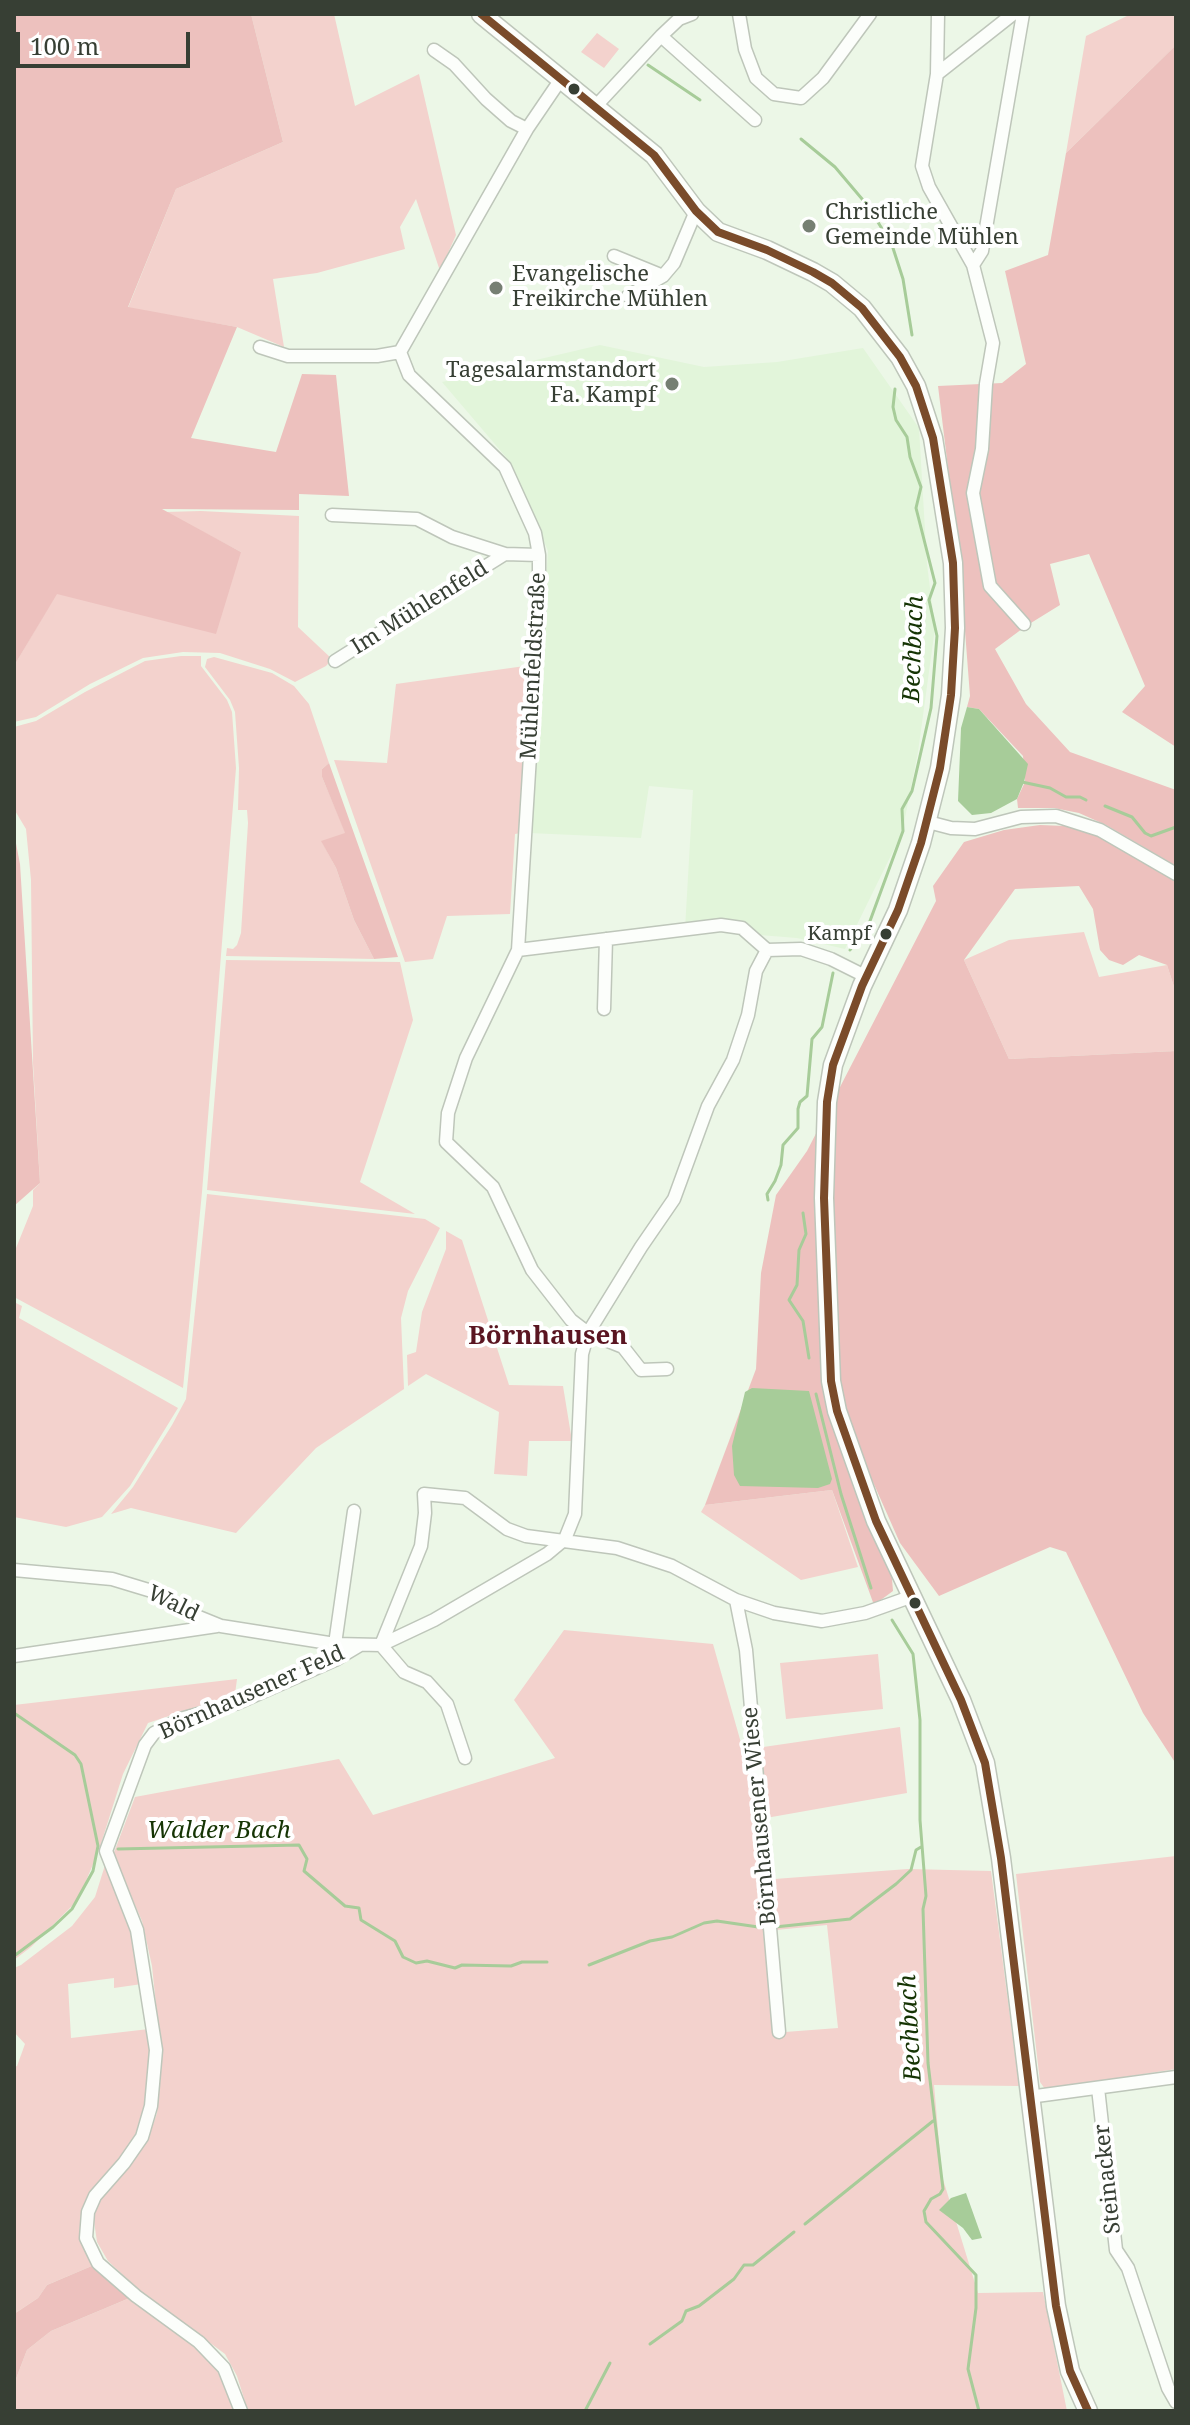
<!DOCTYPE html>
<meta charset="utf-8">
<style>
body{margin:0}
#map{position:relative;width:1190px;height:2425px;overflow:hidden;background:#ecf7e7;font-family:"Noto Serif",serif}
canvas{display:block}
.frame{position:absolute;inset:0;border:16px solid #373f34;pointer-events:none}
.scale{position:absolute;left:16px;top:32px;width:174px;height:36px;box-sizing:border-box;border:4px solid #373f34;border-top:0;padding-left:10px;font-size:24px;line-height:28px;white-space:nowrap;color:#373f34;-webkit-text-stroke:6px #fff;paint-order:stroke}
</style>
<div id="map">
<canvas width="1190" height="2425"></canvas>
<div class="frame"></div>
<div class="scale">100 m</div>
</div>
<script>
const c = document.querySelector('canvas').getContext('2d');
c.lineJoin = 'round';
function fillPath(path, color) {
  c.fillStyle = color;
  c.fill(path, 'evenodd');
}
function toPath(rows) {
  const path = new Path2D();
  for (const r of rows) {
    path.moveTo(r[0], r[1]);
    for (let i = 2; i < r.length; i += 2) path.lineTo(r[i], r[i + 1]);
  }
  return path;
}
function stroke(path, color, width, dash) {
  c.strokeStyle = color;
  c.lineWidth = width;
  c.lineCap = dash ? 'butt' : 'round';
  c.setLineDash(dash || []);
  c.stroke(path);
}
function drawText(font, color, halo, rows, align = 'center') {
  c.font = font + ' "Noto Serif",serif';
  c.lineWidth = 8;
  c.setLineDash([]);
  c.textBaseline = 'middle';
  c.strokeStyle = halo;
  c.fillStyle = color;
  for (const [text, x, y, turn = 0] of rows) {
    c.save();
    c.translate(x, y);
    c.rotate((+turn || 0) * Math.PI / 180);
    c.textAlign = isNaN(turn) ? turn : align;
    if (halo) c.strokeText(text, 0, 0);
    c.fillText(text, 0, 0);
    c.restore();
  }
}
fillPath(toPath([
 [600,345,704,367,777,362,863,348,919,428,927,564,935,628,918,752,902,833,845,949,797,938,685,929,693,790,649,786,641,838,529,833,548,551,511,463,442,382]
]), '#e2f5da');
fillPath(toPath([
 [251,14,334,14,355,106,419,74,456,235,440,271,416,199,400,227,405,249,317,273,273,279,284,347,237,327,128,308,176,189,283,142],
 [1131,14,1172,14,1176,18,1176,45,1066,153,1086,36],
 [597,33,619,49,604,68,581,52],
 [201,511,299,516,298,627,332,659,326,666,295,682,270,669,220,653,183,652,143,658,90,684,36,717,14,722,14,666,56,594,241,552,165,512],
 [181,656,201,656,201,666,227,700,232,712,236,768,202,1192,183,1388,14,1297,14,1253,33,1206,33,1190,40,1183,33,1063,31,880,26,829,14,809,14,727,36,721,85,692,145,661],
 [214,657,272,673,294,686,309,704,329,763,322,769,322,777,346,834,322,842,336,868,354,920,374,959,226,956,227,948,233,949,237,945,241,933,248,823,247,810,238,810,239,768,235,712,230,700,205,667,207,659],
 [532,665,521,833,515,834,510,914,447,916,433,959,405,962,334,760,387,763,396,684],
 [1084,932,1099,977,1167,965,1176,993,1176,1051,1009,1059,964,960,1009,940],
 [226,960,400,962,413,1020,360,1182,415,1214,207,1190],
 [207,1194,425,1219,440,1228,408,1291,401,1318,404,1389,316,1448,236,1533,131,1508,111,1514,133,1487,172,1425,186,1399],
 [446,1231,462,1240,509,1385,563,1386,572,1441,529,1441,527,1476,494,1474,499,1412,426,1374,408,1386,407,1355,416,1352,422,1312,446,1249],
 [14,1302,22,1306,19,1318,178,1408,130,1486,102,1517,66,1527,14,1517],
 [832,1490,858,1567,801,1580,701,1512,705,1505],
 [564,1630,713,1644,743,1750,900,1727,907,1793,766,1818,761,1880,908,1869,991,1871,1019,2086,934,2085,942,2176,978,2293,1043,2292,1067,2411,248,2411,237,2376,225,2354,139,2290,108,2261,97,2242,94,2221,97,2202,148,2139,157,2113,159,2093,161,2054,152,1966,142,1921,113,1855,135,1797,339,1759,373,1815,555,1758,514,1700],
 [827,1925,838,2028,785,2032,776,1930],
 [878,1654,883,1709,786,1719,780,1663],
 [237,1679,235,1694,148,1723,123,1774,99,1850,78,1900,31,1947,14,1960,14,1705],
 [1176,1856,1176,2069,1045,2089,1040,2082,1016,1874],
 [106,1862,120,1904,133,1932,142,1984,114,1988,114,1978,68,1984,71,2038,149,2029,153,2052,148,2106,139,2136,84,2212,94,2265,47,2285,38,2298,14,2314,14,2067,17,2066,25,2044,14,2032,14,1968,21,1965,72,1926,95,1897],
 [132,2297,199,2346,222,2370,238,2411,14,2411,14,2384,27,2350,51,2331]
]), '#f3d2cd');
fillPath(toPath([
 [14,14,251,14,283,142,176,189,128,307,237,327,191,438,276,452,302,374,336,375,349,496,299,494,299,510,162,509,241,552,216,634,57,594,14,666],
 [1176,45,1176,747,1122,712,1145,686,1089,554,1050,564,1060,605,1026,626,995,649,1026,704,1070,752,1176,790,1176,866,1106,825,1079,813,1054,808,1018,808,1017,799,1025,782,1023,756,979,709,967,707,970,696,960,566,938,386,1002,383,1026,364,1005,271,1048,255,1066,153],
 [329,763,398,957,374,959,354,920,336,868,321,841,345,833,322,777,322,769],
 [1040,825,1065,826,1091,831,1176,880,1176,993,1167,965,1139,955,1123,965,1109,960,1100,950,1093,909,1079,886,1015,889,964,960,1009,1059,1176,1051,1176,1764,1143,1713,1066,1552,1050,1547,939,1596,900,1543,873,1482,856,1486,891,1567,893,1591,874,1605,832,1490,705,1505,756,1369,761,1273,776,1195,807,1151,936,901,933,886,964,842,1004,830],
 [14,833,20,864,40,1183,14,1206],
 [94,2265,132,2297,51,2331,27,2350,14,2384,14,2314,38,2298,47,2285]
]), '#edc1be');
fillPath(toPath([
 [967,707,979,709,1028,764,1024,782,1017,799,991,813,972,815,958,801,961,728],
 [752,1388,809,1391,832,1479,830,1484,818,1488,740,1486,734,1475,732,1446,745,1392],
 [966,2193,982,2238,972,2240,963,2228,939,2210,951,2198]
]), '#a7cc99');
stroke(toPath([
 [648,65,700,100],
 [801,139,835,167,868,206,892,245,903,279,912,335],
 [1022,782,1050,788,1066,797,1080,797,1086,800],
 [1105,806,1132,817,1145,833,1151,836,1176,827],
 [850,950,870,921,903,831,902,809,912,791,931,708,937,636,929,600,935,583,916,508,921,487,910,457,907,437,896,420,893,407,895,389],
 [768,1200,767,1194,775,1181,781,1165,783,1145,798,1128,798,1109,800,1102,807,1096,812,1039,822,1027,833,973],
 [803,1213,806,1234,799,1250,797,1285,789,1300,803,1321,809,1358],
 [816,1394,841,1494,871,1588],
 [892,1620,913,1654,920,1720,920,1820,926,1896,923,1909,928,2063,943,2189,940,2194,931,2199,924,2211,926,2222,976,2275,976,2308,968,2369,979,2411],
 [14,1713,75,1755,81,1764,98,1846,93,1871,72,1909,53,1927,14,1956],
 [118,1849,299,1845,307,1859,304,1871,345,1906,359,1908,361,1920,395,1941,403,1957,416,1963,427,1961,455,1968,462,1965,511,1966,522,1962,547,1962],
 [775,1927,850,1919,896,1884,911,1870,916,1850,921,1847],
 [589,1965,650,1941,672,1937,704,1923,717,1921,765,1928],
 [805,2224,933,2121],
 [650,2344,682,2321,686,2311,699,2306,734,2279,744,2265,753,2265,794,2232],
 [585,2411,610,2363]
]), '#a7cc99', 3);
const minor = toPath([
 [739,14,745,49,756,78,774,94,801,98,823,78,870,14],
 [938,14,937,74,922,166,929,187,973,265,993,343,986,384,982,449,973,493,990,586,1024,624],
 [661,36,755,120],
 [434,50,454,64,486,99,511,121,527,129],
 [937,74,1013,14],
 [561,79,527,129,400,352,409,375,505,467,535,533,539,555,539,610,518,950,466,1058,448,1113,446,1142,493,1187,532,1270,571,1320,588,1333,623,1347,641,1370,667,1369],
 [595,107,661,36,679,19,692,14],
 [614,256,663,276],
 [973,265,982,251,1023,14],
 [628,296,663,276,674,263,696,211],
 [260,347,288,356,377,356,400,352],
 [332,515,417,519,452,537,505,554],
 [335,661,505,554,539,555],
 [928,822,951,828,975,829,1021,817,1056,816,1100,830,1176,874],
 [518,950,721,925,742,928,767,950],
 [604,1009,606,939],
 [14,1570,112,1579,155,1592,184,1611,221,1626,335,1644,381,1645,434,1620,547,1554,565,1539,575,1514,582,1354,588,1333,641,1247,674,1199,708,1106,733,1060,748,1015,756,971,767,950,801,949,831,959,867,977],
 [736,1600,746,1650,779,2032],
 [335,1644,354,1511],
 [14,1656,217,1626],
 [465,1758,447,1704,427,1682,404,1672,381,1645,421,1546,425,1513,424,1494,465,1498,507,1529,526,1536,617,1548,672,1566,736,1600,774,1613,822,1621,865,1613,913,1596],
 [1098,2088,1116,2250,1128,2268,1168,2388,1176,2402],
 [1029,2097,1176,2077],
 [241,2411,224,2368,199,2342,136,2296,98,2263,86,2238,88,2212,95,2196,124,2163,142,2137,151,2106,156,2050,137,1930,106,1851,145,1745,154,1733,180,1719,238,1703,335,1660,360,1645]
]);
const secondary = toPath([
 [481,14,654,155,696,211,718,232,767,250,813,272,832,283,862,308,900,357,916,386,933,438,953,563,955,628,951,695,940,768,921,843,898,910,862,986,833,1065,827,1102,824,1198,831,1381,837,1411,876,1521,961,1700,985,1763,1001,1858,1056,2306,1070,2371,1088,2411]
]);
stroke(minor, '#bec6ba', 15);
stroke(secondary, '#bec6ba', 21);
stroke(minor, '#fcfefb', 12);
stroke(secondary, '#fcfefb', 18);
stroke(toPath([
 [481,14,654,155,696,211,718,232,767,250,813,272,832,283,862,308,900,357,916,386,933,438,953,563,955,628,951,695,940,768,921,843,898,910,862,986,833,1065,827,1102,824,1198,831,1381,837,1411,876,1521,961,1700,985,1763,1001,1858,1056,2306,1070,2371,1088,2411]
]), '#7a4b2a', 8);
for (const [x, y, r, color] of [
 [574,89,7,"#373f34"],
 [809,226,8,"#767f73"],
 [496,288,8,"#767f73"],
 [672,384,8,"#767f73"],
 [886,934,7,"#373f34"],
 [915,1603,7,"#373f34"]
]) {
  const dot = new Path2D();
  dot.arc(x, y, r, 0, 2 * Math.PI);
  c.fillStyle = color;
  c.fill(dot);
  stroke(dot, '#fff', 3);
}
drawText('20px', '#373f34', '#fff', [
 ["Kampf",871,934]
], 'right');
drawText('22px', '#373f34', '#fff', [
 ["Christliche",825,213],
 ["Gemeinde Mühlen",825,238],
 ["Evangelische",512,275],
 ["Freikirche Mühlen",512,300],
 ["Tagesalarmstandort",656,371,"right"],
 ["Fa. Kampf",656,396,"right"]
], 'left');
drawText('22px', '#373f34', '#fff', [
 ["Im Mühlenfeld",420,608,-32],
 ["Mühlenfeldstraße",534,666,-87],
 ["Wald",173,1604,26],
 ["Börnhausener Feld",252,1693,-24],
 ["Börnhausener Wiese",760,1816,-95],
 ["Steinacker",1108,2179,-96]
]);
drawText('italic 24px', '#153404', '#fff', [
 ["Bechbach",914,649,-88],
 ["Walder Bach",219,1831],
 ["Bechbach",911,2028,-93]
]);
drawText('bold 26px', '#5a1521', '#fff', [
 ["Börnhausen",548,1337]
]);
</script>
